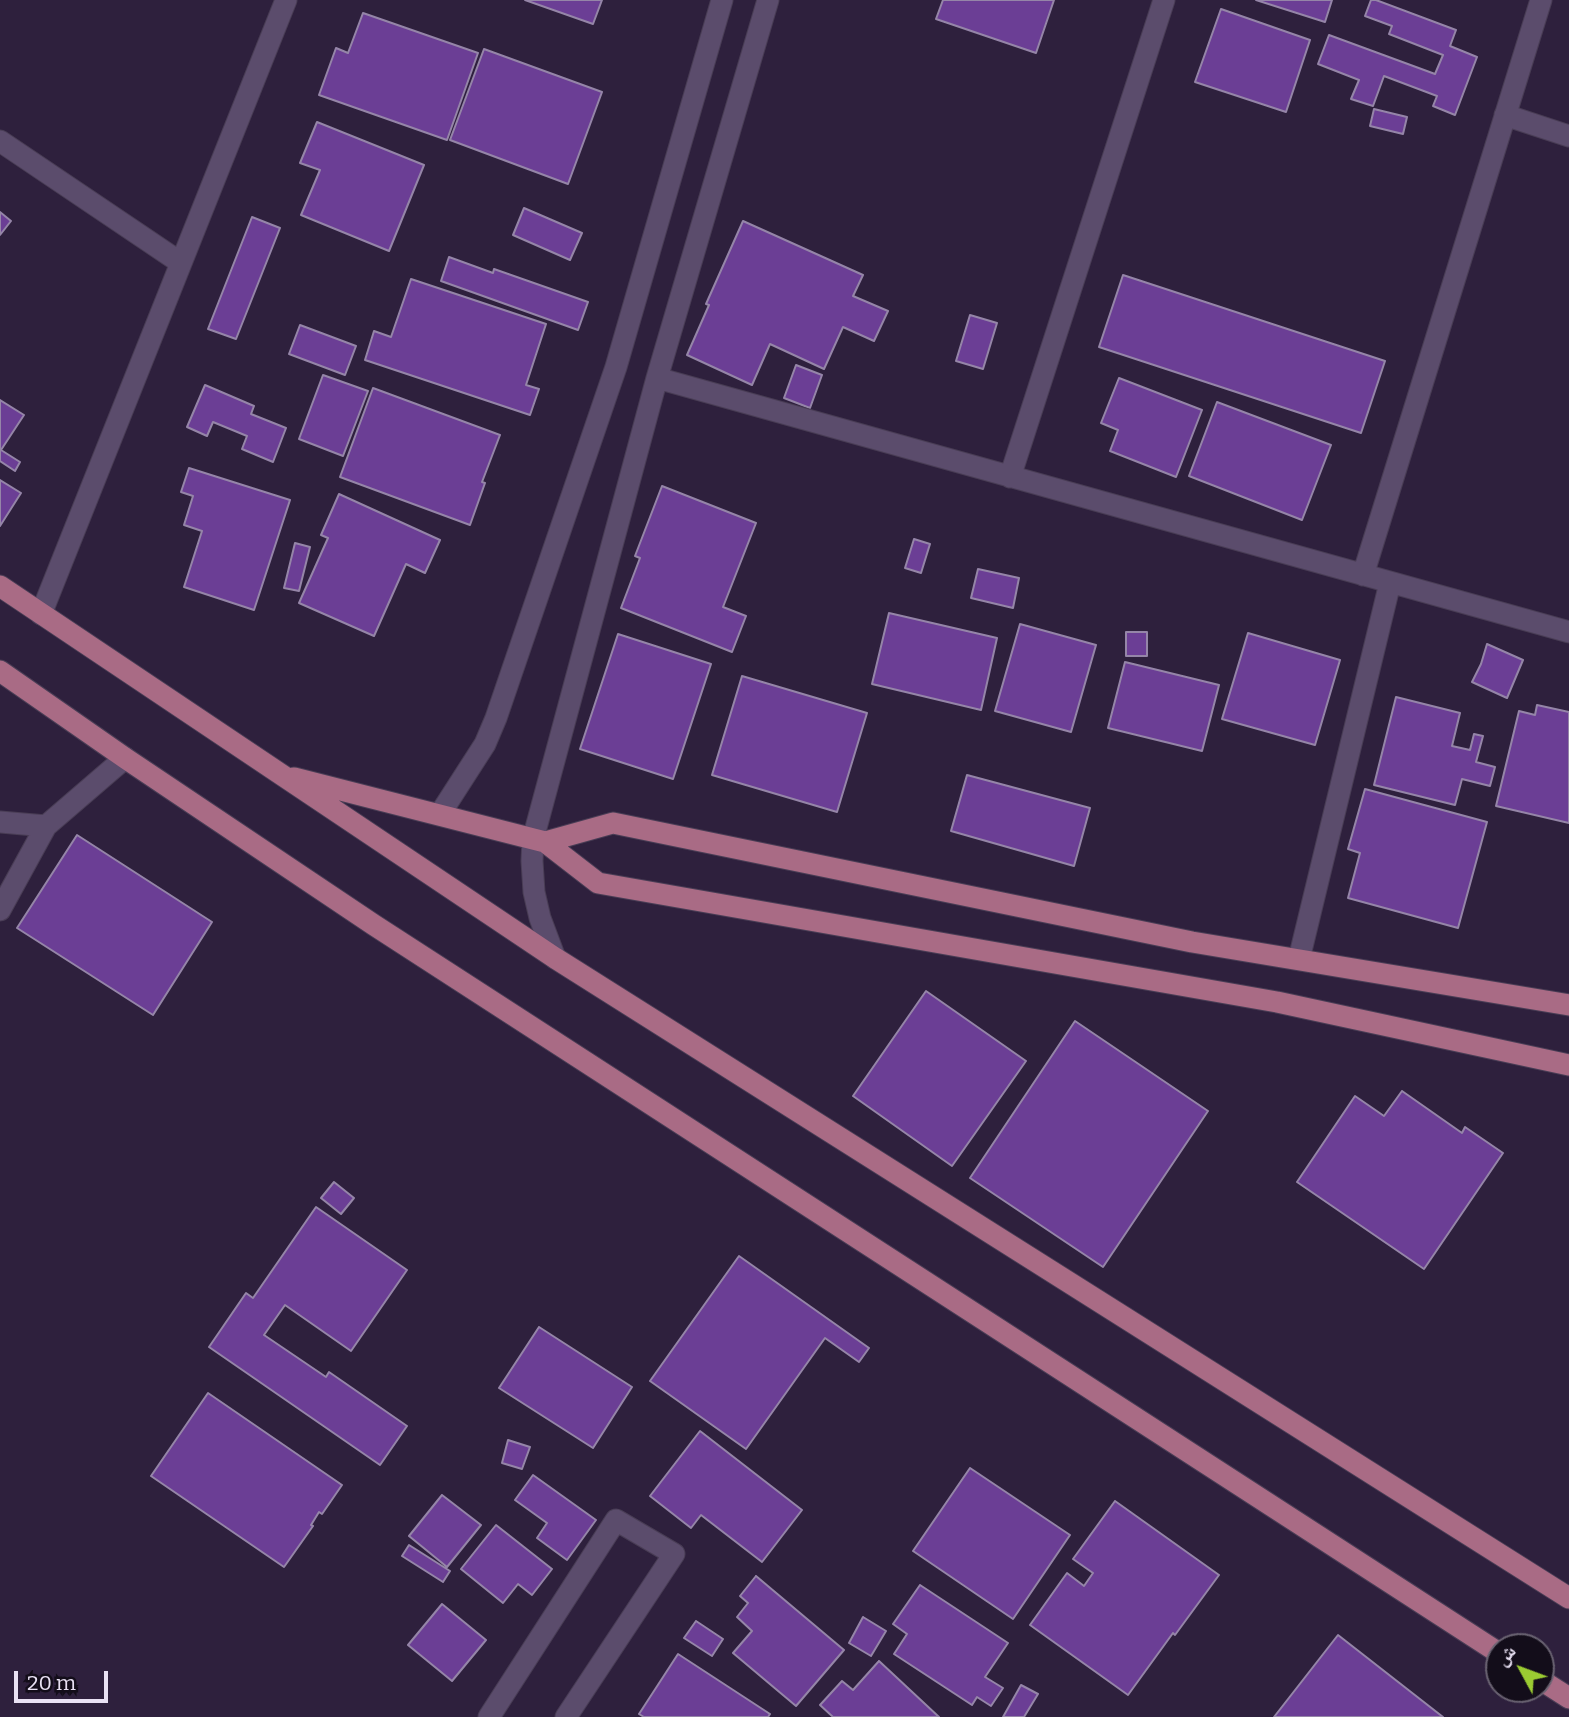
<!DOCTYPE html>
<meta charset="utf-8">
<style>
body{margin:0}
#map{position:relative;width:1569px;height:1717px;overflow:hidden;background:#2e203d;font-family:Bitter,"Noto Naskh Arabic",serif}
canvas{display:block}
.north{position:absolute;left:1485px;top:1633px;width:70px;height:70px;box-sizing:border-box;background:#130d1a;border:2px solid #696271;border-radius:50%;rotate:311deg;font-size:19px;font-weight:700;line-height:28px;text-align:center;color:#e9e1f4}
.north::after{content:'';display:block;margin:auto;width:24px;height:32px;background:#9bcb32;clip-path:polygon(50% 0,100% 100%,50% 72%,0 100%)}
.scale{position:absolute;left:14px;top:1671px;width:94px;height:32px;box-sizing:border-box;border:4px solid #e9e1f4;border-top:0;padding-left:9px;font-size:21px;line-height:24px;white-space:nowrap;color:#e9e1f4;-webkit-text-stroke:5px #130d1a;paint-order:stroke}
</style>
<div id="map">
<canvas width="1569" height="1717"></canvas>
<div class="north">ش</div>
<div class="scale">20 m</div>
</div>
<script>
const c = document.querySelector('canvas').getContext('2d');
c.lineJoin = 'round';
function fillPath(path, color) {
  c.fillStyle = color;
  c.fill(path, 'evenodd');
}
function toPath(rows) {
  const path = new Path2D();
  for (const r of rows) {
    path.moveTo(r[0], r[1]);
    for (let i = 2; i < r.length; i += 2) path.lineTo(r[i], r[i + 1]);
  }
  return path;
}
function stroke(path, color, width, dash) {
  c.strokeStyle = color;
  c.lineWidth = width;
  c.lineCap = dash ? 'butt' : 'round';
  c.setLineDash(dash || []);
  c.stroke(path);
}
const building = toPath([
 [525,0,602,0,593,24,525,0],
 [943,0,1054,0,1036,53,936,19,943,0],
 [1256,0,1332,0,1325,22,1256,0],
 [1371,0,1376,0,1456,30,1450,46,1477,57,1455,115,1433,106,1437,96,1384,76,1373,106,1351,99,1359,80,1318,64,1329,35,1435,74,1443,55,1389,34,1392,26,1365,16,1371,0],
 [1221,9,1310,40,1286,112,1195,82,1221,9],
 [363,13,478,53,447,140,319,95,336,48,348,53,363,13],
 [484,49,602,92,568,184,450,140,484,49],
 [1374,109,1407,117,1403,134,1370,126,1374,109],
 [317,122,424,165,389,251,301,215,320,170,300,163,317,122],
 [524,208,582,233,570,260,513,235,524,208],
 [0,212,11,221,0,235,0,212],
 [252,217,280,228,236,339,208,329,252,217],
 [743,221,863,275,853,296,888,311,874,341,843,327,824,369,770,344,752,385,687,355,709,305,706,304,743,221],
 [449,257,493,273,494,269,588,302,578,330,441,281,449,257],
 [1123,275,1385,361,1361,433,1099,347,1123,275],
 [411,279,546,324,526,385,539,389,530,415,365,360,374,331,391,337,411,279],
 [970,315,997,323,983,369,956,361,970,315],
 [300,325,356,346,345,375,289,354,300,325],
 [796,365,822,375,810,408,784,398,796,365],
 [323,375,368,391,343,456,299,439,323,375],
 [1119,378,1202,410,1176,477,1110,451,1118,430,1101,423,1119,378],
 [205,385,254,406,251,414,286,428,273,462,242,449,247,436,213,422,207,436,187,427,205,385],
 [373,388,500,435,482,482,485,483,470,525,340,477,373,388],
 [0,400,24,415,1,450,20,462,15,471,0,461,0,400],
 [1217,402,1331,445,1302,520,1189,476,1217,402],
 [189,468,290,500,254,610,184,587,202,531,184,525,193,496,181,492,189,468],
 [0,480,21,493,0,526,0,480],
 [662,486,756,523,723,607,746,616,732,652,621,608,640,558,635,556,662,486],
 [339,494,440,540,425,573,406,564,374,636,299,603,328,538,321,535,339,494],
 [914,539,930,544,921,573,905,568,914,539],
 [295,543,310,547,299,591,284,588,295,543],
 [978,569,1019,578,1013,608,971,598,978,569],
 [889,613,997,638,981,710,872,684,889,613],
 [1020,624,1096,645,1071,732,995,711,1020,624],
 [1126,632,1147,632,1147,656,1126,656,1126,632],
 [1248,633,1340,660,1315,745,1222,719,1248,633],
 [618,634,711,664,673,779,580,749,618,634],
 [1487,644,1523,660,1507,698,1472,682,1481,664,1487,644],
 [1125,662,1219,685,1202,751,1108,728,1125,662],
 [742,676,867,713,837,812,712,775,742,676],
 [1396,697,1460,713,1452,746,1470,750,1474,734,1483,736,1476,762,1495,767,1490,786,1462,779,1455,805,1374,785,1396,697],
 [1537,705,1569,712,1569,823,1496,806,1519,711,1535,715,1537,705],
 [967,775,1090,808,1074,866,951,831,967,775],
 [1365,789,1487,822,1458,928,1348,898,1360,853,1348,849,1365,789],
 [77,835,212,922,153,1015,17,928,77,835],
 [926,991,1026,1061,952,1166,853,1096,926,991],
 [1075,1021,1208,1111,1103,1267,970,1178,1075,1021],
 [1402,1091,1462,1133,1465,1127,1503,1153,1424,1269,1297,1182,1355,1096,1384,1116,1402,1091],
 [334,1182,354,1198,341,1214,321,1198,334,1182],
 [316,1207,407,1270,351,1351,285,1305,264,1335,326,1377,329,1372,407,1426,380,1465,209,1347,246,1293,253,1298,316,1207],
 [739,1256,869,1348,859,1362,825,1338,746,1449,650,1381,739,1256],
 [539,1327,632,1387,593,1448,499,1388,539,1327],
 [208,1393,342,1485,322,1514,319,1512,311,1525,313,1526,284,1567,151,1476,208,1393],
 [700,1431,802,1510,762,1562,701,1515,691,1528,650,1496,700,1431],
 [508,1440,530,1447,522,1469,502,1463,508,1440],
 [970,1468,1070,1535,1013,1619,913,1551,970,1468],
 [533,1475,596,1520,567,1560,537,1538,547,1523,515,1500,533,1475],
 [442,1495,481,1525,447,1567,409,1536,442,1495],
 [1115,1501,1219,1575,1175,1635,1173,1633,1128,1695,1030,1625,1067,1573,1084,1586,1093,1573,1073,1559,1115,1501],
 [496,1525,552,1569,532,1595,518,1584,503,1603,461,1569,496,1525],
 [409,1545,450,1571,443,1582,402,1556,409,1545],
 [756,1576,844,1650,796,1706,733,1653,752,1631,737,1617,748,1603,740,1596,756,1576],
 [920,1585,1008,1643,985,1677,1003,1688,991,1706,977,1697,972,1705,894,1654,907,1634,893,1624,920,1585],
 [442,1604,486,1640,452,1681,408,1645,442,1604],
 [863,1617,886,1631,871,1656,849,1643,863,1617],
 [696,1621,723,1639,712,1656,684,1638,696,1621],
 [1338,1635,1443,1717,1274,1717,1338,1635],
 [678,1654,770,1714,768,1717,644,1717,639,1714,678,1654],
 [879,1661,939,1717,833,1717,820,1705,842,1681,853,1690,879,1661],
 [1021,1685,1038,1694,1024,1717,1003,1717,1021,1685]
]);
fillPath(building, '#6b3e95');
stroke(building, '#9585a8', 2);
const street = toPath([
 [1505,115,1569,136],
 [0,141,181,263],
 [657,378,1569,632],
 [1010,477,1164,0],
 [1363,575,1541,0],
 [41,614,286,0],
 [440,814,485,744,496,718,616,367,722,0],
 [0,822,46,826,0,910],
 [46,826,125,758],
 [555,958,540,918,534,892,532,861,533,839,657,378,768,0],
 [1299,959,1390,583],
 [489,1717,616,1520,674,1554,566,1717]
]);
const primary = toPath([
 [0,586,555,958,1569,1598],
 [0,671,125,758,374,925,1499,1653],
 [294,778,545,842,598,883,1277,1002,1569,1065],
 [545,842,613,823,1192,942,1569,1005],
 [1541,1680,1569,1698]
]);
stroke(street, '#493d55', 23);
stroke(primary, '#493d55', 23);
stroke(street, '#5b4c6c', 21);
stroke(primary, '#a96b85', 21);
</script>
